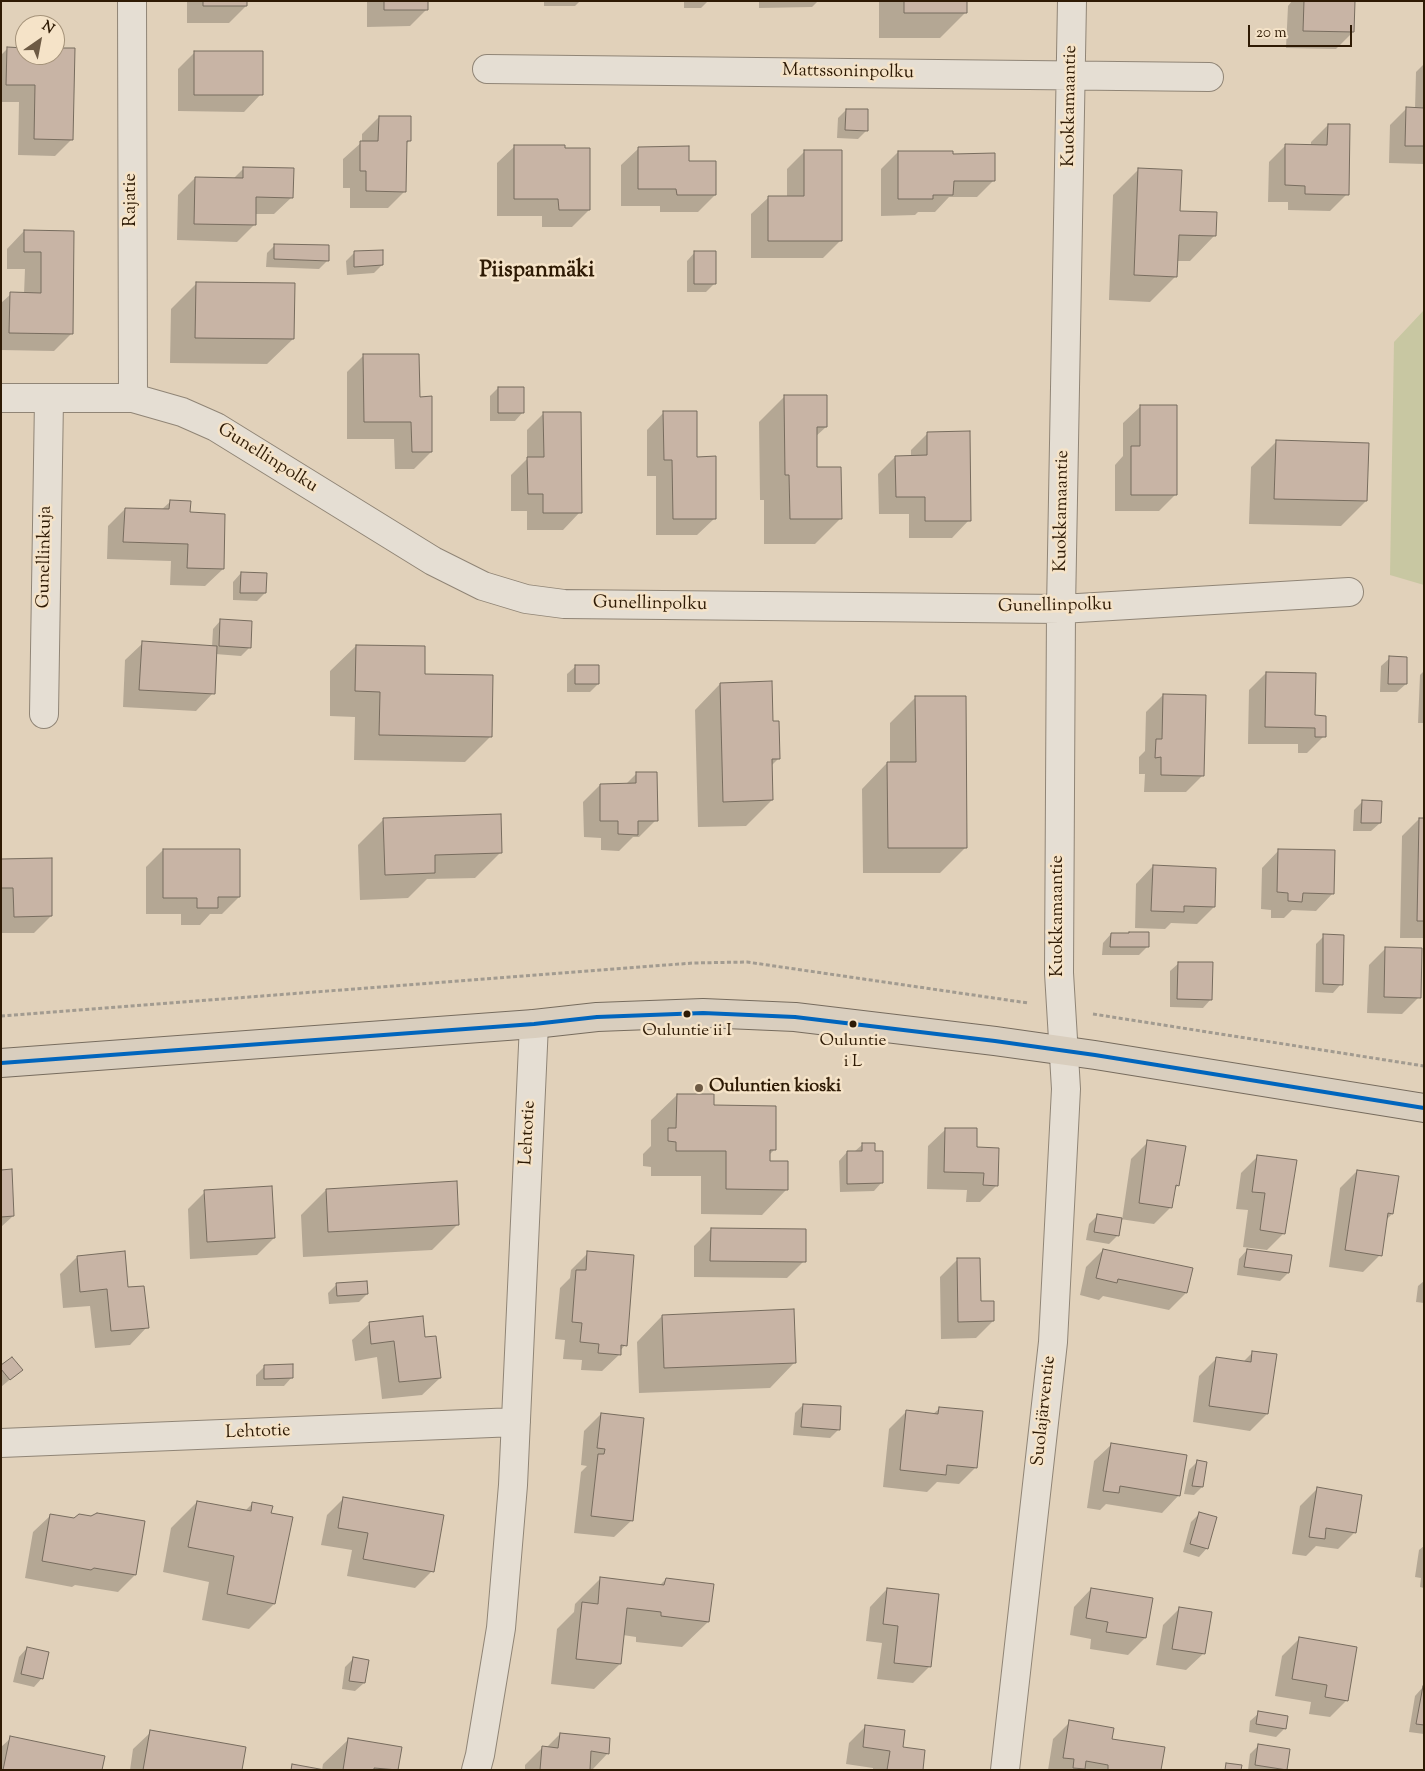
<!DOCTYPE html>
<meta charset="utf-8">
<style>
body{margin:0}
#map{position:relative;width:1425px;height:1771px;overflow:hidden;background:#e1d1ba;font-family:"Sorts Mill Goudy",serif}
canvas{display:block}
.frame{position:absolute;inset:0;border:2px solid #2e1a04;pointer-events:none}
.north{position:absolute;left:15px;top:15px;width:50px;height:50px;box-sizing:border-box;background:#f5e3c8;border:1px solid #a5937a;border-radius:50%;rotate:33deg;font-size:14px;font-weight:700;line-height:20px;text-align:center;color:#2e1a04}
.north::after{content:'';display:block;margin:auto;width:18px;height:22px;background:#6d5a44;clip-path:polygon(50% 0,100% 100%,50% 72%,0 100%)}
.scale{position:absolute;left:1248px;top:25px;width:104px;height:22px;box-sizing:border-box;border:2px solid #2e1a04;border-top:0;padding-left:6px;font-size:15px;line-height:18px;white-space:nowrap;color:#2e1a04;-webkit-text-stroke:4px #f5e3c8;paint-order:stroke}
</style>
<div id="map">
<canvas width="1425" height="1771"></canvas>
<div class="frame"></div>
<div class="north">N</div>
<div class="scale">20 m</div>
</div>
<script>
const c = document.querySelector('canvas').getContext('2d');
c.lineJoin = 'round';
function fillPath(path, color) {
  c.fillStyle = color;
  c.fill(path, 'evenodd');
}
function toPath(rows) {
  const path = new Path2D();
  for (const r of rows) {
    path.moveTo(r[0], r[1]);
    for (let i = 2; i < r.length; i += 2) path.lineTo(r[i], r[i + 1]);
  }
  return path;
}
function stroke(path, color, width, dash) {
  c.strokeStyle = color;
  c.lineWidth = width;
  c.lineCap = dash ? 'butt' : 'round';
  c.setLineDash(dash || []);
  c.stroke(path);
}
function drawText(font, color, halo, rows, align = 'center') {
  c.font = font + ' "Sorts Mill Goudy",serif';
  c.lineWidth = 5;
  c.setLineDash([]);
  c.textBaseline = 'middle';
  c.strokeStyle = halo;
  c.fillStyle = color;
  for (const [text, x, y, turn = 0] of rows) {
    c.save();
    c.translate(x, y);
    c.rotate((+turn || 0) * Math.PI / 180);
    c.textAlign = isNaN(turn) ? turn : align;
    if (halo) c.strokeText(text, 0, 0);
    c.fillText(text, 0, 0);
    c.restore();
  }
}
fillPath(toPath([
 [1424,310,1424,585,1390,575,1394,342]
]), '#c8c7a2');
fillPath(toPath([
 [187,1,246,1,246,6,229,23,187,23],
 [367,1,427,1,427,9,410,26,367,27],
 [544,1,580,1,575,6,544,6],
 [684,1,708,1,701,8,684,8],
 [759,1,818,1,812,7,759,8],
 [879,1,965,1,965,13,940,38,879,38],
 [1292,1,1354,1,1353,32,1336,49,1286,48,1288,6],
 [7,49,25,49,25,55,55,55,55,49,72,139,55,156,18,155,19,102,1,102,1,55],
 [195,52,261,94,244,112,178,111,178,69],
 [1424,64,1424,164,1389,163,1390,125,1407,108,1415,109,1416,72],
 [846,110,866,131,858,139,837,138,838,118],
 [379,117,409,141,405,145,405,191,388,208,350,208,350,188,343,188,343,159,362,142,362,134],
 [1328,125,1347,194,1330,211,1288,210,1288,202,1268,202,1269,162,1286,145,1311,146,1311,142],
 [515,146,589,210,572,227,542,227,542,216,497,216,497,163],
 [639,148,715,195,698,212,660,212,660,206,621,206,621,165],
 [804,152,840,241,823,258,751,258,751,214,769,197,787,197,787,169],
 [898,152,952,155,994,180,977,197,949,197,935,212,918,212,915,215,881,216,881,169],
 [244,168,292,197,274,214,254,214,254,225,237,242,177,240,178,195,195,178,233,179],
 [1139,169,1178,212,1215,235,1190,261,1177,261,1176,276,1150,302,1109,300,1113,195],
 [24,231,73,232,72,333,54,351,1,350,1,303,11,294,24,294,25,269,7,269,7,249],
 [275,245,328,260,319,269,266,267,267,253],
 [695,252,714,284,706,292,687,292,687,261],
 [354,253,382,265,374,273,347,275,346,261],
 [197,283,293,339,267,364,170,363,171,309],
 [364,355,418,398,431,452,414,469,395,469,394,439,347,439,347,372],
 [498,388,523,412,515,421,490,421,490,396],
 [785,396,826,427,815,437,816,468,840,519,815,544,764,544,764,500,760,500,759,422],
 [1141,406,1176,494,1159,511,1115,511,1115,465,1123,456,1123,423],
 [664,412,696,458,715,518,697,535,656,535,656,476,647,476,647,430],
 [544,413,580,512,563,530,527,530,527,511,511,511,511,475,527,459,527,430],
 [928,433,969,520,952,538,909,538,909,514,879,514,878,474,895,457,911,457,911,450],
 [1276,442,1366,501,1341,526,1249,524,1251,467],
 [170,502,189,514,223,569,205,586,170,585,171,561,107,559,108,526,125,509,161,510],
 [241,573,265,593,257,601,233,600,233,582],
 [221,620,250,647,241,656,215,654,213,693,196,711,123,707,125,660,143,643,212,647,213,629],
 [356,646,424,675,491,736,465,762,354,760,355,717,330,716,330,671],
 [1390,658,1406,684,1397,692,1380,692,1381,666],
 [576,666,598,684,590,692,567,692,567,674],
 [1424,671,1424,723,1418,723,1420,675],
 [1266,673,1314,717,1324,736,1307,753,1298,753,1298,744,1248,744,1249,690],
 [720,684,772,723,779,758,771,766,772,800,746,826,698,827,695,710],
 [1163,695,1203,775,1186,792,1144,792,1145,774,1139,774,1139,757,1145,751,1146,712],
 [916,697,966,847,940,873,863,873,862,789,887,763,890,763,890,723],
 [637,773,656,820,639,837,633,837,619,851,601,850,601,838,584,837,583,802,600,785,625,785],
 [1363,801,1380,823,1371,831,1353,831,1354,810],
 [384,819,501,852,475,878,427,879,408,898,360,900,358,845],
 [1419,819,1424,819,1424,938,1400,938,1402,836],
 [163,850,239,897,222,914,210,914,200,925,181,925,181,914,146,914,146,867],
 [1279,850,1333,893,1316,911,1292,910,1284,918,1271,918,1271,910,1261,909,1262,868],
 [1,860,51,916,34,933,1,933],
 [1153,866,1214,907,1197,924,1171,923,1165,929,1135,928,1136,884],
 [1111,934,1147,947,1139,955,1102,955,1103,943],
 [1324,936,1341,984,1333,993,1315,992,1316,944],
 [1386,948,1419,997,1402,1014,1367,1013,1369,965],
 [1179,963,1211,999,1203,1008,1170,1007,1170,971],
 [677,1095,712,1107,775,1149,769,1155,769,1163,787,1189,762,1215,701,1214,701,1176,651,1176,651,1167,643,1166,643,1154,651,1146,651,1120],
 [946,1129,975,1148,997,1185,980,1202,966,1202,967,1190,927,1189,928,1146],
 [1148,1142,1178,1185,1174,1190,1171,1207,1154,1224,1120,1219,1118,1235,1109,1244,1086,1240,1089,1224,1097,1216,1122,1220,1131,1159],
 [863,1144,874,1152,882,1182,874,1191,840,1192,839,1161,847,1152,854,1152],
 [1258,1156,1284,1233,1267,1250,1243,1247,1248,1210,1236,1209,1241,1173],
 [1,1171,13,1216,1,1227],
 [1357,1171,1392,1214,1385,1221,1380,1255,1363,1272,1329,1267,1340,1188],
 [326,1190,458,1224,432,1250,303,1257,301,1215],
 [205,1192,274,1238,257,1255,190,1259,188,1209],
 [711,1229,804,1261,787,1278,694,1277,694,1246],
 [1103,1250,1186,1293,1169,1310,1103,1296,1099,1300,1080,1295,1086,1267],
 [1247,1250,1288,1273,1280,1281,1237,1275,1239,1259],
 [588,1253,625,1345,620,1351,620,1354,602,1371,581,1370,582,1360,563,1359,565,1340,555,1339,560,1288,570,1278,571,1270],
 [77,1257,127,1288,147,1327,130,1345,95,1348,90,1306,63,1308,60,1274],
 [957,1260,979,1303,993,1321,976,1338,941,1339,940,1277],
 [1424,1281,1424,1303,1416,1302,1418,1286],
 [337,1284,367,1294,359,1302,329,1304,328,1293],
 [662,1316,795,1362,770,1388,639,1393,637,1342],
 [370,1323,424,1338,440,1378,422,1395,382,1399,377,1357,355,1361,352,1340],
 [1253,1352,1267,1414,1250,1431,1193,1422,1199,1376,1216,1359,1243,1362],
 [1,1367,21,1370,1,1387],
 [264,1367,292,1377,284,1386,256,1386,256,1375],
 [803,1405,838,1430,830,1438,793,1435,795,1413],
 [940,1408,976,1467,959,1484,937,1482,927,1492,883,1487,889,1429,906,1412,933,1414],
 [601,1414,632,1520,614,1537,574,1533,581,1472,587,1466,581,1465,584,1431],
 [1112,1444,1179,1495,1162,1513,1106,1504,1100,1510,1087,1508,1094,1461],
 [1197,1462,1202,1487,1194,1495,1184,1494,1189,1470],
 [1317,1489,1355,1532,1338,1549,1316,1546,1306,1556,1292,1554,1300,1506],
 [344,1498,432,1571,415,1588,347,1576,352,1550,321,1545,327,1515],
 [197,1502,245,1511,253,1503,270,1514,274,1604,249,1629,202,1620,209,1582,163,1572,171,1528],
 [1200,1513,1207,1548,1199,1557,1183,1552,1191,1522],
 [51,1515,74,1519,91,1518,144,1522,135,1575,118,1592,75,1585,72,1587,25,1578,33,1532],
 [1424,1546,1424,1588,1420,1587,1421,1578,1415,1577,1419,1550],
 [601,1578,660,1585,666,1579,708,1622,682,1647,636,1642,636,1637,623,1635,620,1664,594,1689,551,1684,557,1629,574,1612,575,1604],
 [887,1589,930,1666,913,1683,877,1679,882,1643,866,1641,870,1607],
 [1091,1589,1152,1599,1145,1638,1128,1655,1090,1649,1091,1639,1070,1635,1074,1607],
 [1180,1608,1204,1653,1186,1670,1156,1665,1163,1625],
 [1299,1639,1347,1700,1330,1717,1309,1714,1311,1702,1275,1696,1282,1656],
 [27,1648,42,1678,34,1687,13,1682,19,1657],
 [354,1658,364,1683,355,1691,342,1689,345,1667],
 [1423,1687,1424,1687,1424,1734,1409,1732,1415,1696],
 [1259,1713,1285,1728,1276,1737,1249,1732,1250,1721],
 [1070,1722,1111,1740,1160,1770,1048,1770,1053,1739],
 [866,1726,901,1748,921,1770,873,1770,873,1768,846,1764,849,1743],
 [151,1732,241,1770,130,1770,133,1749],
 [560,1734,608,1753,592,1770,525,1770,525,1765,542,1748,546,1748],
 [11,1738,101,1770,1,1770,1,1747],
 [349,1739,396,1770,322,1770,323,1764],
 [1258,1746,1286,1770,1248,1770,1250,1754]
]), '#0003');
const building = toPath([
 [203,1,247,1,247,6,203,6,203,1],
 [384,1,428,1,428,10,384,10,384,1],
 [904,1,967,1,967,13,904,13,904,1],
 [1304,1,1355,1,1354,32,1303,31,1304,1],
 [7,47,25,48,25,55,55,55,55,48,75,48,73,140,34,139,35,85,6,85,7,47],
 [194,51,263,51,263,95,194,95,194,51],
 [1406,107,1424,108,1424,146,1405,146,1406,107],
 [846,109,868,109,868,131,845,130,846,109],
 [379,116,411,116,411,141,407,141,406,192,366,191,366,171,360,171,360,141,378,141,379,116],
 [1328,124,1350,124,1349,195,1305,194,1305,186,1285,185,1285,144,1327,145,1328,124],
 [514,145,565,145,565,148,590,148,590,210,559,210,558,199,514,199,514,145],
 [689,146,689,161,716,161,716,195,677,195,676,189,638,189,638,147,689,146],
 [804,150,842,150,842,241,768,241,768,196,804,196,804,150],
 [898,151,953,151,953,154,995,153,995,181,954,181,953,195,933,195,933,199,898,199,898,151],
 [243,167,294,168,293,198,256,197,256,225,194,224,195,177,243,178,243,167],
 [1138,168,1182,170,1180,211,1217,212,1216,236,1179,235,1177,277,1134,275,1138,168],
 [24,230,74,231,73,334,9,333,10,292,41,293,41,252,24,252,24,230],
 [274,244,329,245,329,261,274,259,274,244],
 [383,250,383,265,354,267,354,251,383,250],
 [694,251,716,251,716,284,694,284,694,251],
 [196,282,295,283,294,339,195,338,196,282],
 [363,354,419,354,420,397,432,396,432,452,412,452,411,422,364,422,363,354],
 [498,387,524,387,524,413,498,413,498,387],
 [784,395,827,395,827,427,817,427,817,467,841,467,842,519,790,519,789,475,785,475,784,395],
 [1140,405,1177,405,1177,495,1131,495,1131,446,1140,446,1140,405],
 [663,411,697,411,697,457,716,456,716,519,673,519,672,460,664,460,663,411],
 [543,412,581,412,582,513,543,513,543,494,528,494,527,457,544,457,543,412],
 [970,431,971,521,925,521,925,497,896,497,895,456,927,455,927,432,970,431],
 [1276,440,1369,443,1367,501,1274,499,1276,440],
 [170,500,191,501,190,512,225,514,224,569,187,568,188,544,123,542,125,508,169,509,170,500],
 [241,572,267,573,266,593,240,593,241,572],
 [220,619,252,621,251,648,219,646,220,619],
 [142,641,217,646,215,694,139,690,142,641],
 [356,645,425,646,425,674,493,675,492,737,379,735,380,692,355,691,356,645],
 [1389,656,1407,657,1407,684,1388,684,1389,656],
 [575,665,599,665,599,684,575,684,575,665],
 [1266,672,1316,673,1315,715,1326,716,1326,737,1315,737,1315,728,1265,727,1266,672],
 [772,681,773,721,779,721,780,759,772,759,773,800,723,802,720,683,772,681],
 [1163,694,1206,695,1204,776,1161,775,1161,757,1155,758,1156,739,1162,739,1163,694],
 [915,696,966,696,967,848,888,848,887,762,916,762,915,696],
 [636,772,657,772,658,821,638,821,638,835,618,834,618,821,600,821,600,784,636,783,636,772],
 [1362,800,1382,801,1381,823,1361,823,1362,800],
 [501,814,502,853,435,855,435,873,385,875,383,818,501,814],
 [1419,818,1424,818,1424,921,1417,921,1419,818],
 [163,849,240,849,240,897,218,897,218,908,197,908,197,898,163,898,163,849],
 [1278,849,1335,850,1334,894,1303,893,1302,902,1288,901,1288,893,1277,892,1278,849],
 [52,858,52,916,14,917,13,888,1,888,1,859,52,858],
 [1153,865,1216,868,1215,907,1184,906,1184,912,1151,911,1153,865],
 [1129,932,1149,932,1149,947,1110,947,1111,933,1129,933,1129,932],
 [1323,934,1344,935,1343,985,1323,984,1323,934],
 [1385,947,1422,948,1421,998,1384,997,1385,947],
 [1178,962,1213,962,1212,1000,1177,999,1178,962],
 [677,1094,714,1094,714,1105,776,1106,776,1150,770,1150,770,1161,788,1161,788,1190,726,1189,726,1151,676,1151,676,1142,668,1141,668,1128,676,1128,677,1094],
 [945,1128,977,1128,977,1147,999,1148,998,1186,983,1185,984,1173,944,1172,945,1128],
 [1147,1140,1186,1146,1179,1186,1176,1185,1172,1208,1139,1203,1147,1140],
 [862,1143,875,1143,875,1151,883,1151,883,1183,847,1184,847,1151,862,1151,862,1143],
 [1257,1155,1297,1160,1285,1234,1260,1230,1265,1193,1252,1192,1257,1155],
 [12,1169,14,1216,1,1217,1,1170,12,1169],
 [1357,1170,1399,1176,1393,1214,1388,1213,1382,1256,1345,1250,1357,1170],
 [457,1181,459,1225,328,1232,326,1189,457,1181],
 [272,1186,275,1238,207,1242,204,1190,272,1186],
 [1097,1214,1122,1218,1119,1236,1094,1232,1097,1214],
 [711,1228,806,1229,806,1262,710,1261,711,1228],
 [1103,1249,1193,1268,1187,1293,1118,1279,1117,1283,1096,1278,1103,1249],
 [1247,1249,1292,1255,1289,1273,1244,1267,1247,1249],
 [125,1251,128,1287,144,1286,149,1328,111,1331,107,1289,80,1292,77,1256,125,1251],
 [587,1251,634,1255,627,1346,621,1345,621,1355,598,1353,599,1344,580,1342,582,1323,572,1322,576,1270,586,1270,587,1251],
 [957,1258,980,1258,981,1301,994,1301,994,1321,958,1322,957,1258],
 [367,1281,368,1294,337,1296,336,1283,367,1281],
 [794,1309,796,1363,664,1368,662,1315,794,1309],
 [423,1316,425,1337,436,1336,441,1378,399,1382,394,1341,371,1344,369,1322,423,1316],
 [1252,1351,1277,1354,1268,1414,1209,1406,1216,1357,1251,1362,1252,1351],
 [12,1357,23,1370,10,1380,1,1369,1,1365,12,1357],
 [293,1364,293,1378,264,1379,264,1365,293,1364],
 [803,1404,841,1406,840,1430,801,1427,803,1404],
 [939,1407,983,1411,977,1468,947,1465,946,1475,900,1470,906,1410,938,1414,939,1407],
 [601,1413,644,1418,633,1521,591,1516,598,1454,604,1454,605,1449,597,1448,601,1413],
 [1111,1443,1187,1455,1180,1496,1120,1486,1119,1493,1103,1491,1111,1443],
 [1197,1460,1207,1462,1203,1487,1192,1486,1197,1460],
 [1317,1487,1362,1495,1356,1533,1326,1528,1325,1539,1309,1537,1317,1487],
 [343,1497,444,1515,434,1572,363,1559,368,1533,338,1528,343,1497],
 [197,1501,251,1511,252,1502,273,1506,271,1513,293,1517,275,1604,227,1594,234,1556,188,1547,197,1501],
 [1199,1512,1217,1517,1208,1549,1190,1544,1199,1512],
 [97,1513,145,1521,136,1575,94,1568,91,1570,42,1561,50,1514,74,1518,79,1514,91,1516,97,1513],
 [600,1577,664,1585,666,1578,714,1584,709,1622,661,1616,661,1612,627,1608,621,1664,576,1659,582,1602,598,1604,600,1577],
 [887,1588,939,1594,931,1667,894,1663,898,1626,883,1624,887,1588],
 [1091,1588,1153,1598,1146,1638,1106,1632,1108,1622,1086,1618,1091,1588],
 [1179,1607,1212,1612,1205,1654,1172,1649,1179,1607],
 [1299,1637,1357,1647,1348,1701,1325,1697,1327,1685,1292,1679,1299,1637],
 [27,1647,49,1652,43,1679,21,1674,27,1647],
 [353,1657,369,1660,365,1683,349,1681,353,1657],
 [1423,1686,1424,1686,1424,1725,1416,1724,1423,1686],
 [1258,1711,1288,1716,1286,1729,1256,1724,1258,1711],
 [1069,1720,1114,1728,1112,1739,1165,1747,1161,1770,1108,1770,1108,1765,1086,1761,1085,1769,1073,1768,1074,1759,1063,1758,1069,1720],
 [865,1725,905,1730,903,1747,925,1750,923,1770,887,1770,890,1751,863,1747,865,1725],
 [150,1730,246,1747,242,1770,143,1770,150,1730],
 [560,1733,610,1738,609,1754,591,1751,590,1770,540,1770,542,1746,558,1748,560,1733],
 [10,1736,105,1756,102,1770,3,1770,10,1736],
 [348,1738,402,1747,398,1770,374,1768,374,1770,343,1770,348,1738],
 [1258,1744,1290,1749,1287,1770,1255,1765,1258,1744],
 [1226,1763,1242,1765,1241,1770,1225,1770,1226,1763],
 [292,1764,325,1770,291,1770,292,1764]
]);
fillPath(building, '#c8b4a5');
stroke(building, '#776c5e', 1);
const minor = toPath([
 [132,1,133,398],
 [487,69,1209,77],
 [1,398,133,398,182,412,216,427,433,561,483,586,526,599,564,604,1061,609,1349,592],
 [44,714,49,399],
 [1,1443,516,1422],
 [476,1770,480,1755,501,1628,513,1485,534,1024],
 [1005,1770,1053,1342,1066,1089,1059,973,1061,609,1072,1]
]);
const major = toPath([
 [1,1063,534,1024,597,1017,703,1013,795,1017,995,1041,1095,1055,1424,1108]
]);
stroke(minor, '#908576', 30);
stroke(major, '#776c5e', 30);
stroke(toPath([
 [1093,1014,1424,1066],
 [1,1016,693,963,747,962,1028,1003]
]), '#a29b90', 3, [4, 2.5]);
stroke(minor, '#e5ded3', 28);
stroke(major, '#d9cebe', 28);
stroke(toPath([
 [1,1063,534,1024,597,1017,703,1013,795,1017,995,1041,1095,1055,1424,1108]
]), '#0065bd', 4);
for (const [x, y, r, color] of [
 [687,1014,4.5,"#2e1a04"],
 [853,1024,4.5,"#2e1a04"],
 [699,1088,5,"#6d5a44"]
]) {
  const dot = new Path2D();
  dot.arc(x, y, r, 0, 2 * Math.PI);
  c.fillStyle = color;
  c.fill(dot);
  stroke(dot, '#f5e3c8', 2);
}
drawText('17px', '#2e1a04', '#f5e3c8', [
 ["Ouluntie ii I",687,1032],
 ["Ouluntie",853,1042],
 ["i L",853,1063]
]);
drawText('18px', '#2e1a04', '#f5e3c8', [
 ["Mattssoninpolku",848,73,1],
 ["Kuokkamaantie",1071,106,-89],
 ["Rajatie",132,200,-90],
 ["Gunellinpolku",267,459,32],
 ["Kuokkamaantie",1063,511,-89],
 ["Gunellinkuja",46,557,-89],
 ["Gunellinpolku",650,605,1],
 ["Gunellinpolku",1055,607,-1],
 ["Kuokkamaantie",1059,916,-90],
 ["Lehtotie",529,1133,-87],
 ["Suolajärventie",1045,1411,-84],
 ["Lehtotie",258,1433,-2]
]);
drawText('bold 18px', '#2e1a04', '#f5e3c8', [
 ["Ouluntien kioski",709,1088]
], 'left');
drawText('bold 22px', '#2e1a04', '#f5e3c8', [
 ["Piispanmäki",537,272]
]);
</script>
